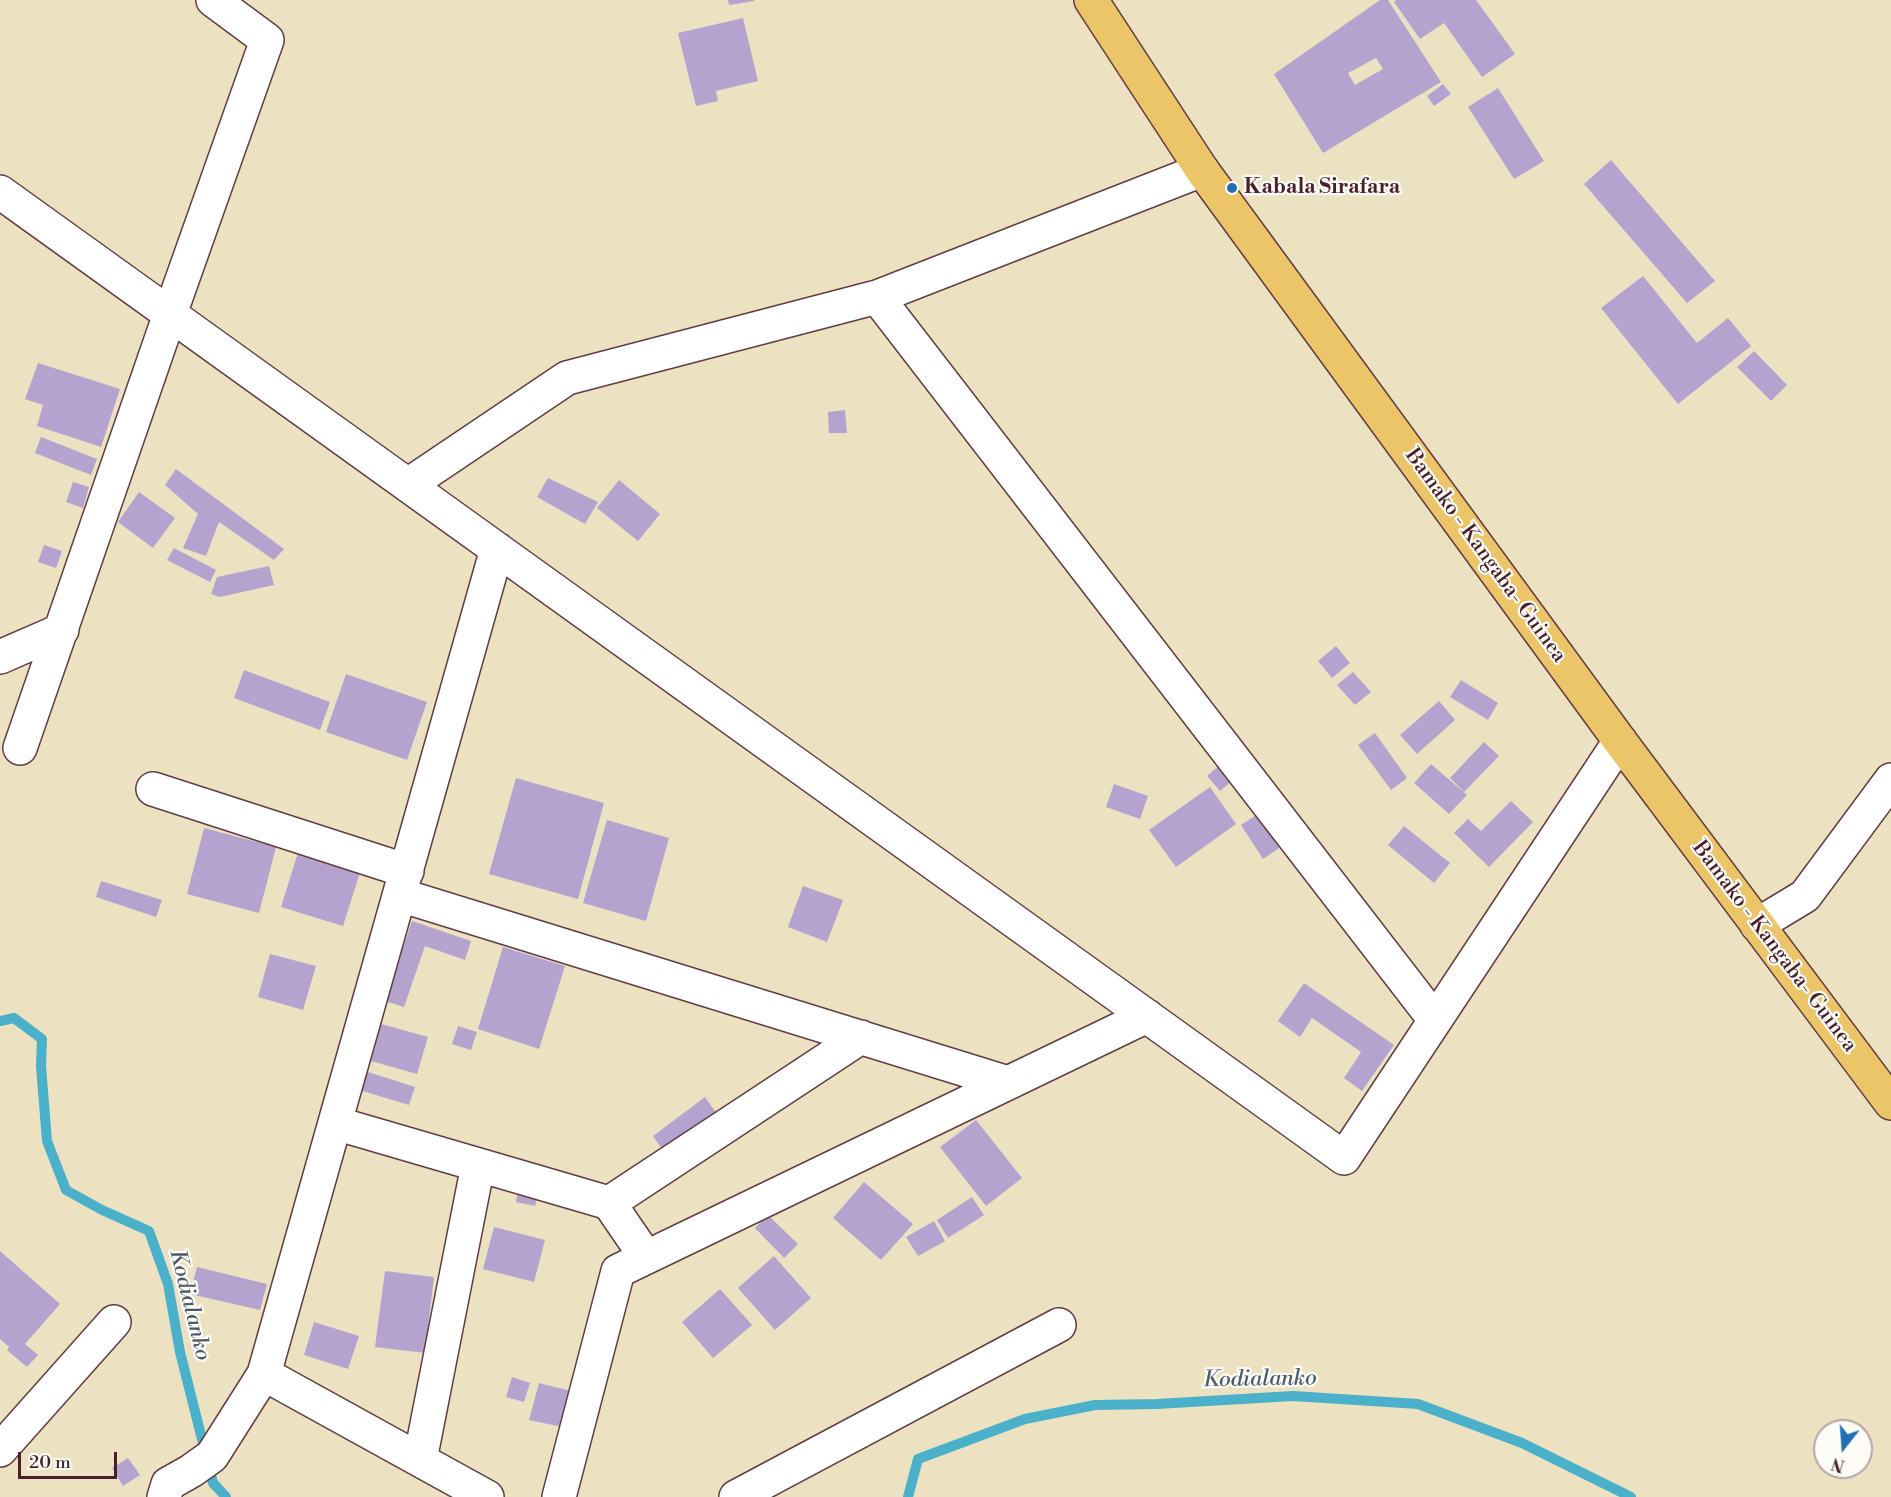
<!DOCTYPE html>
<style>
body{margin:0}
#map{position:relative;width:1891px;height:1497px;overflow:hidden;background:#ece2c1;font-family:"Libre Bodoni",serif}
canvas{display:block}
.north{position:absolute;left:1813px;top:1419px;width:60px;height:60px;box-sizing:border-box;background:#fdfcf7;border:2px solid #b5a4a5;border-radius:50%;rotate:197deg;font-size:16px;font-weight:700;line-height:24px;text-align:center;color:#4a1f2b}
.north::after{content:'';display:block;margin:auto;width:21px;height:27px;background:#1f6fb2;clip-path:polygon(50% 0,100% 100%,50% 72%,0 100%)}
.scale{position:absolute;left:18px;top:1452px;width:99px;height:27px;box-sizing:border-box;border:3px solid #4a1f2b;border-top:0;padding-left:8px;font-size:18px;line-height:21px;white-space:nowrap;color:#4a1f2b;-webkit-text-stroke:4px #fdfcf7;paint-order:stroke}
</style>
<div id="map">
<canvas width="1891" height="1497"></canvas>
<div class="north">N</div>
<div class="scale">20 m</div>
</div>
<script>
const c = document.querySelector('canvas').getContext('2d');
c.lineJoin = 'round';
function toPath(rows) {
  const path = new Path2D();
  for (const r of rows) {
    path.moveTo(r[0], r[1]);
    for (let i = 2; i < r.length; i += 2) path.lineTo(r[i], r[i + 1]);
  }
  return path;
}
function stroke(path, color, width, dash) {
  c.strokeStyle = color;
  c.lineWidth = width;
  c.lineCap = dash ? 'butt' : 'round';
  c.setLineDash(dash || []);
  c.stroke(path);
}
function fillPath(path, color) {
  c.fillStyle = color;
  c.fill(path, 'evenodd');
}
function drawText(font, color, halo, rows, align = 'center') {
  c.font = font + ' "Libre Bodoni",serif';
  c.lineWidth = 4.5;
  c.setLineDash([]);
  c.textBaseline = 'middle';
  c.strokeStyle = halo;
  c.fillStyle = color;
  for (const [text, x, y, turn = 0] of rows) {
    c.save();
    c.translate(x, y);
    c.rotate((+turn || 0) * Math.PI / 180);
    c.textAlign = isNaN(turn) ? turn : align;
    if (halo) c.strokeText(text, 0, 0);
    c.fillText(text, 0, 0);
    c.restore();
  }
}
stroke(toPath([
 [0,1021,14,1018,42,1039,41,1066,47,1141,66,1190,102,1210,149,1231,168,1284,180,1352,213,1483,226,1497],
 [908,1497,918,1459,1025,1419,1095,1405,1157,1404,1293,1396,1418,1404,1522,1443,1631,1497]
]), '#4bb0ca', 10);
fillPath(toPath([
 [728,0,754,0,754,1,729,5],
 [1380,0,1388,0,1441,82,1323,153,1274,74],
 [1376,58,1383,69,1355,85,1348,73],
 [1396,0,1476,0,1515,54,1482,77,1444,23,1420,39,1394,2],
 [743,18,758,81,716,91,718,101,696,106,678,33],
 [1443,84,1451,94,1434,106,1427,96],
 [1498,88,1544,161,1514,179,1468,107],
 [1611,160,1715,281,1687,303,1584,184],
 [1643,276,1697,343,1728,318,1751,346,1678,404,1601,308],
 [1754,351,1787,385,1771,401,1737,367],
 [38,363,120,389,101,447,37,426,43,405,25,399],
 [845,410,847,433,829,433,828,412],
 [41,437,97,459,91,475,35,453],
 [176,469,284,549,274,560,219,522,206,556,183,548,198,514,165,485],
 [548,478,598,502,585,524,537,497],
 [619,480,660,514,638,541,597,508],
 [73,482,89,487,83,508,66,502],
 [139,492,175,518,153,548,118,522],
 [44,545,62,551,56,568,38,562],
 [174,548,216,570,210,582,167,560],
 [269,566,274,585,220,597,211,594,217,577],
 [1336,646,1350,663,1332,678,1318,661],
 [244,670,330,702,320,730,234,698],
 [1353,672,1371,692,1355,705,1337,685],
 [346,674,427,702,407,760,326,732],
 [1461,680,1498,703,1488,720,1450,697],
 [1439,701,1455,720,1417,754,1400,735],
 [1375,733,1407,778,1391,790,1358,745],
 [1484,742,1499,756,1464,792,1450,778],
 [1221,764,1234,779,1220,791,1207,776],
 [1431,764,1467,795,1449,814,1414,783],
 [516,778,604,803,578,899,489,874],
 [1114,784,1148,796,1140,819,1106,807],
 [1210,787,1236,824,1176,867,1149,830],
 [1511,801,1533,822,1489,867,1454,833,1468,819,1481,831],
 [1258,814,1279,848,1263,859,1241,825],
 [607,820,669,838,646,921,583,903],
 [1404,826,1450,863,1434,883,1388,845],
 [204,828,276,847,259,913,187,894],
 [301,843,363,863,343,926,281,907],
 [101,881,162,900,156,917,96,897],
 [803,886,843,900,827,942,788,927],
 [412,921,471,941,465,960,425,946,404,1007,385,1001],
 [503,947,565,966,539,1049,478,1029],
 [270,954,316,966,303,1010,258,997],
 [1304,983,1394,1045,1362,1091,1344,1078,1361,1052,1312,1018,1300,1037,1278,1021],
 [381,1024,428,1037,417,1074,371,1061],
 [458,1026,477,1032,471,1050,452,1044],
 [362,1070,415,1087,409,1105,356,1089],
 [705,1097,720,1118,667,1156,653,1136],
 [976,1120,1022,1178,986,1206,940,1147],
 [522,1171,542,1176,535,1206,516,1202],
 [864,1182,913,1224,881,1260,833,1218],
 [972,1197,984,1215,948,1238,937,1220],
 [768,1215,798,1244,784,1258,755,1228],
 [934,1221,945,1241,918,1256,906,1237],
 [494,1227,545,1240,534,1282,483,1269],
 [0,1251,60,1304,25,1344,38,1355,27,1367,7,1350,9,1347,0,1339],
 [774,1256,811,1298,775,1330,738,1288],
 [197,1267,267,1284,260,1310,190,1294],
 [385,1271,434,1277,425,1353,375,1347],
 [720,1289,752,1325,713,1358,682,1322],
 [314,1322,359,1336,348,1369,304,1355],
 [512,1377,530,1383,524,1402,506,1397],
 [539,1383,571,1391,562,1427,529,1420],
 [128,1458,140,1475,123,1486,112,1468]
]), '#b5a3cf');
const minor = toPath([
 [0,192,1344,1158,1620,741],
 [877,297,1435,1020],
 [408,485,567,378,877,297,1202,170],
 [0,657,62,630],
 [20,748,170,314,267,40,213,0],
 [153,789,407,871],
 [400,895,1008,1083],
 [1757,925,1805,896,1891,780],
 [335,1123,609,1203,646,1257],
 [609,1203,861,1037],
 [264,1374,487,1497],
 [0,1450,114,1322],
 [420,1460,478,1165],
 [164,1497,168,1484,191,1471,212,1456,264,1374,497,549],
 [559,1497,618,1271,1147,1016],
 [736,1497,1059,1325]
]);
const major = toPath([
 [1091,0,1202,170,1620,741,1891,1103]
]);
stroke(minor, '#623c42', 36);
stroke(major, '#623c42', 36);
stroke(minor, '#fff', 33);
stroke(major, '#edc569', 33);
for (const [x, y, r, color] of [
 [1232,188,6,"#1f6fb2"]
]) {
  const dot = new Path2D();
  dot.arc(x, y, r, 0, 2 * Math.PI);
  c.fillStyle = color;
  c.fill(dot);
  stroke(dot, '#fdfcf7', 2);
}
drawText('bold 21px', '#4a1f2b', '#fdfcf7', [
 ["Kabala Sirafara",1244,188]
], 'left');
drawText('21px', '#4a1f2b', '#fdfcf7', [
 ["Bamako - Kangaba- Guinea",1485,556,54],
 ["Bamako - Kangaba- Guinea",1774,947,53]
]);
drawText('italic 22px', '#4a596b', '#fdfcf7', [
 ["Kodialanko",189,1305,76],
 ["Kodialanko",1260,1380,-1]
]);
</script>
